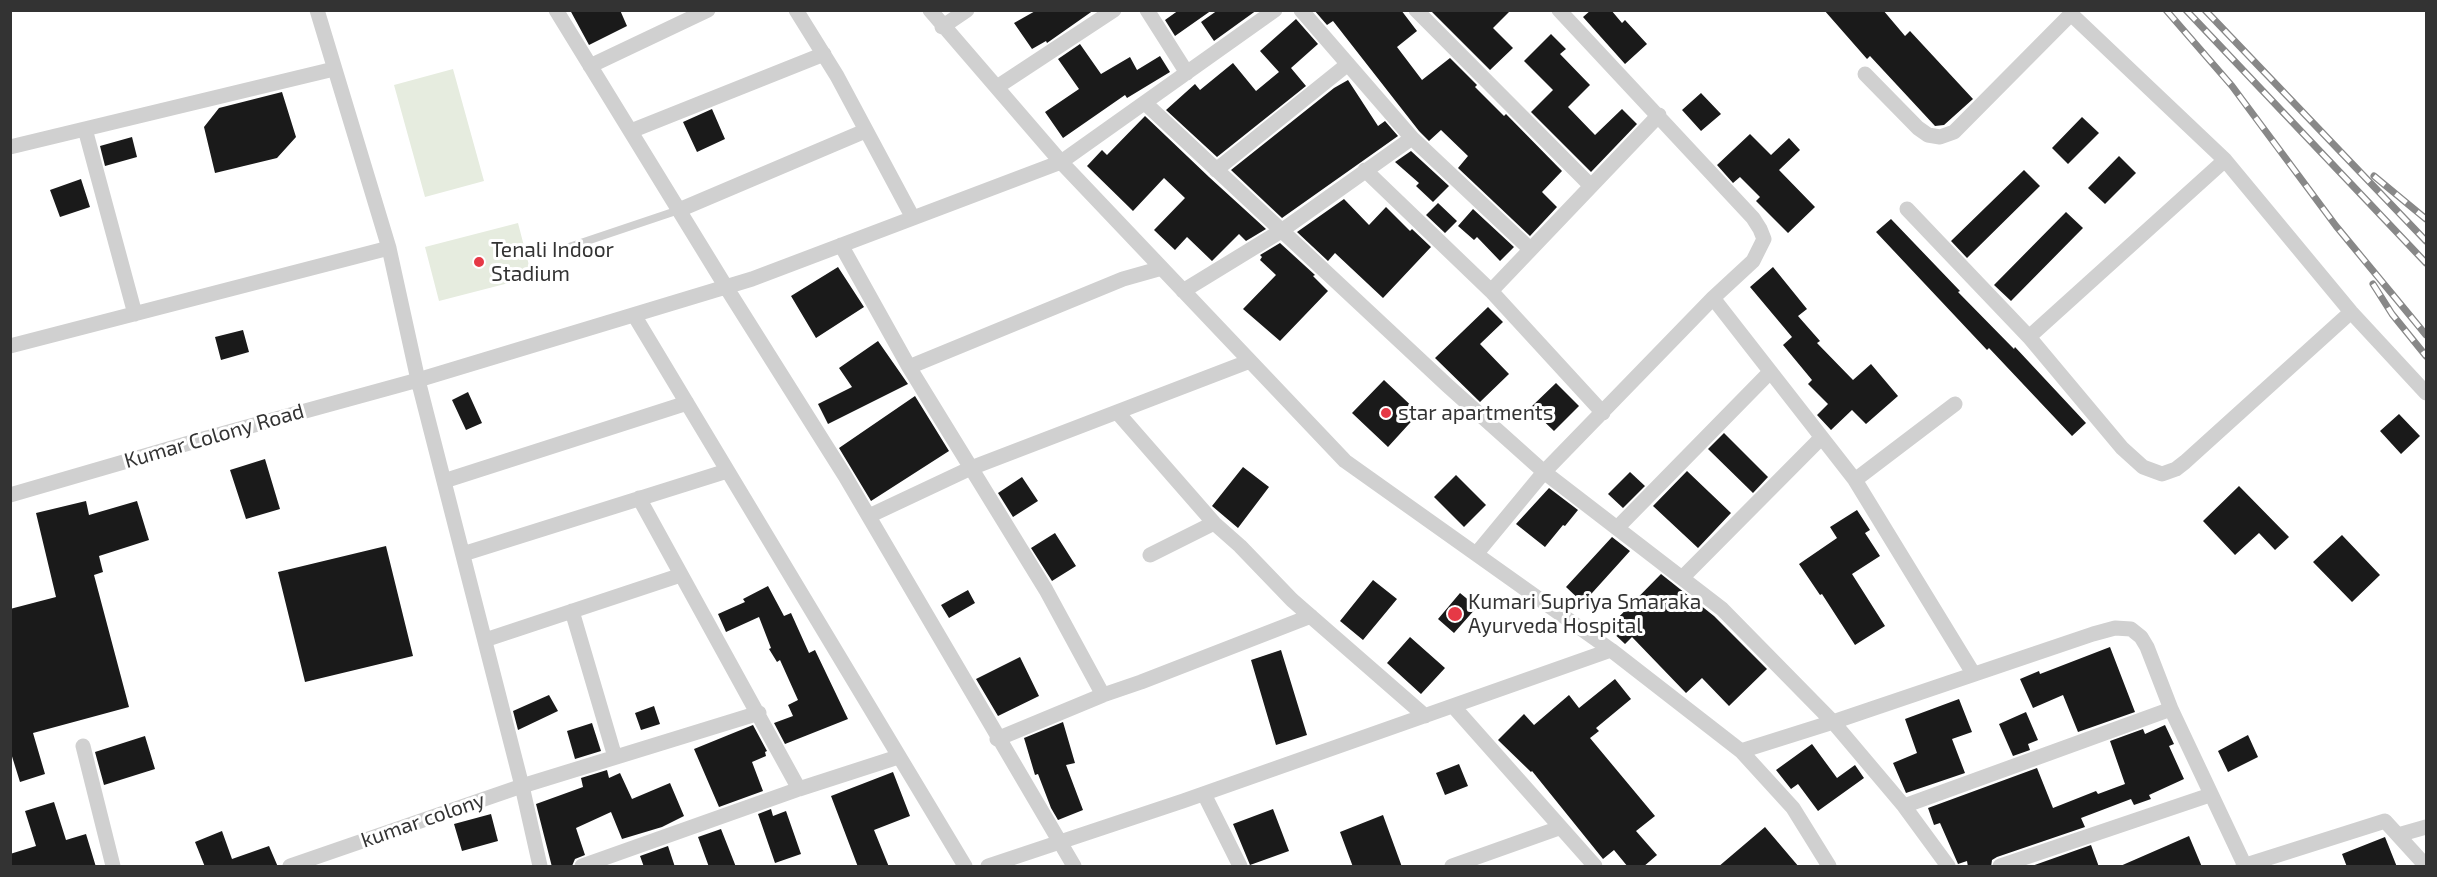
<!DOCTYPE html>
<style>
body{margin:0}
#map{position:relative;width:2437px;height:877px;overflow:hidden;background:#fff;font-family:"Exo 2",sans-serif}
canvas{display:block}
.frame{position:absolute;inset:0;border:12px solid #333;pointer-events:none}
</style>
<div id="map">
<canvas width="2437" height="877"></canvas>
<div class="frame"></div>
</div>
<script>
const c = document.querySelector('canvas').getContext('2d');
c.lineJoin = 'round';
function fillPath(path, color) {
  c.fillStyle = color;
  c.fill(path, 'evenodd');
}
function toPath(rows) {
  const path = new Path2D();
  for (const r of rows) {
    path.moveTo(r[0], r[1]);
    for (let i = 2; i < r.length; i += 2) path.lineTo(r[i], r[i + 1]);
  }
  return path;
}
function stroke(path, color, width, dash) {
  c.strokeStyle = color;
  c.lineWidth = width;
  c.lineCap = dash ? 'butt' : 'round';
  c.setLineDash(dash || []);
  c.stroke(path);
}
function drawText(font, color, halo, rows, align = 'center') {
  c.font = font + ' "Exo 2",sans-serif';
  c.lineWidth = 6;
  c.setLineDash([]);
  c.textBaseline = 'middle';
  c.strokeStyle = halo;
  c.fillStyle = color;
  for (const [text, x, y, turn = 0] of rows) {
    c.save();
    c.translate(x, y);
    c.rotate((+turn || 0) * Math.PI / 180);
    c.textAlign = isNaN(turn) ? turn : align;
    if (halo) c.strokeText(text, 0, 0);
    c.fillText(text, 0, 0);
    c.restore();
  }
}
fillPath(toPath([
 [453,69,484,181,425,197,394,85],
 [518,223,532,277,439,301,425,247]
]), '#e6ecdf');
fillPath(toPath([
 [570,10,620,10,627,26,589,45],
 [1037,10,1094,10,1047,43,1046,41,1032,49,1014,23],
 [1179,10,1212,10,1175,36,1165,20],
 [1218,10,1257,10,1214,41,1201,22],
 [1314,10,1401,10,1417,31,1397,47,1422,80,1450,58,1477,85,1475,87,1504,116,1506,114,1562,171,1542,192,1557,207,1530,236,1458,168,1468,156,1441,130,1429,141,1419,131,1333,21,1327,25],
 [1430,10,1511,10,1493,28,1513,48,1490,70],
 [1591,10,1611,10,1622,23,1625,20,1647,44,1625,64,1583,17],
 [1824,10,1883,10,1905,36,1910,31,1973,99,1944,125,1935,126,1870,56,1867,59],
 [1296,19,1318,44,1291,68,1306,86,1217,157,1166,110,1195,84,1200,90,1233,63,1256,91,1279,72,1260,51],
 [1551,34,1566,49,1560,54,1590,85,1568,107,1595,135,1622,109,1637,124,1591,172,1531,112,1553,90,1524,61],
 [1080,44,1101,74,1130,57,1137,70,1160,56,1170,72,1127,98,1125,95,1063,138,1045,112,1079,89,1058,59],
 [1348,80,1378,126,1385,121,1398,136,1282,218,1231,170,1334,88],
 [282,92,296,137,277,158,215,173,204,127,219,108],
 [1701,93,1721,114,1701,131,1682,110],
 [712,109,725,139,697,152,683,122],
 [1145,116,1209,177,1266,229,1246,241,1239,234,1212,261,1187,237,1175,250,1154,230,1185,198,1164,178,1133,211,1087,166,1102,150,1107,155],
 [2082,117,2099,133,2068,164,2052,148],
 [1750,134,1771,155,1789,138,1800,150,1779,170,1815,207,1788,233,1756,201,1760,197,1740,177,1733,183,1717,165],
 [132,137,137,157,105,166,100,146],
 [1411,151,1449,186,1433,202,1416,186,1419,183,1395,162],
 [2119,156,2136,173,2105,204,2088,188],
 [2024,170,2040,186,1967,258,1951,241],
 [81,179,90,207,60,217,50,190],
 [1344,199,1369,225,1386,207,1410,231,1412,229,1431,247,1383,298,1335,253,1328,261,1297,232],
 [1438,203,1457,221,1445,233,1426,215],
 [1473,209,1514,247,1500,261,1477,237,1474,240,1458,226],
 [2066,212,2083,228,2011,301,1994,285],
 [1891,219,1960,291,1958,292,2014,349,2015,347,2086,423,2072,436,1989,348,1987,350,1876,232],
 [1280,243,1315,275,1313,276,1328,291,1280,341,1243,309,1276,275,1260,260,1262,257,1260,255],
 [838,267,864,307,816,338,791,296],
 [1773,267,1807,309,1798,316,1820,341,1817,343,1853,380,1871,364,1898,396,1866,424,1852,410,1831,430,1817,415,1828,404,1808,384,1812,380,1783,345,1792,337,1750,287],
 [1488,307,1503,322,1480,344,1509,374,1480,402,1435,358],
 [243,330,249,352,221,360,215,337],
 [878,341,908,384,828,424,818,404,852,387,839,368],
 [1384,380,1419,413,1388,447,1352,413],
 [1556,383,1579,406,1554,431,1530,408],
 [468,392,482,423,466,430,452,400],
 [915,396,949,451,871,501,839,448],
 [2399,414,2420,436,2401,454,2380,431],
 [1724,433,1768,477,1753,493,1708,449],
 [265,459,280,509,246,519,230,470],
 [1243,467,1269,487,1238,528,1212,506],
 [1687,471,1731,513,1698,548,1653,506],
 [1630,472,1645,486,1623,508,1608,494],
 [1456,475,1486,505,1464,527,1434,497],
 [1022,477,1038,501,1013,517,998,493],
 [2239,486,2289,537,2275,550,2259,533,2235,555,2203,521],
 [1549,488,1578,510,1565,526,1563,525,1545,547,1516,524],
 [86,501,89,515,137,501,149,540,99,556,103,572,94,575,129,707,33,733,45,774,20,782,10,750,10,609,56,597,36,513],
 [1857,510,1870,530,1865,533,1880,556,1852,574,1885,626,1855,645,1822,594,1820,595,1799,564,1837,538,1830,527],
 [1055,533,1076,566,1052,581,1031,548],
 [2342,535,2380,575,2352,602,2313,562],
 [1612,537,1630,551,1583,603,1566,587],
 [386,546,413,656,305,682,278,572],
 [1661,574,1714,616,1767,669,1729,706,1702,678,1686,693,1632,637,1625,644,1608,628],
 [1373,580,1397,599,1363,640,1340,621],
 [768,586,784,616,791,613,809,653,815,650,848,719,785,744,774,723,793,716,788,705,798,700,780,660,777,662,769,649,771,648,759,617,726,632,718,614,745,602,743,599],
 [968,590,975,603,949,618,941,605],
 [1460,593,1477,607,1454,633,1438,619],
 [1410,637,1445,668,1421,694,1387,663],
 [2110,647,2135,712,2078,732,2063,695,2033,708,2020,679,2039,671,2040,674],
 [1281,650,1307,735,1276,745,1251,660],
 [1020,657,1039,696,998,716,976,679],
 [1615,679,1631,699,1596,728,1599,731,1590,738,1655,816,1636,831,1657,855,1643,867,1628,867,1614,850,1603,859,1532,771,1531,772,1498,740,1524,714,1534,725,1569,695,1579,708],
 [549,695,558,711,518,730,513,711],
 [1959,699,1972,732,1952,739,1965,773,1906,793,1893,763,1917,753,1905,719],
 [654,706,660,724,641,730,635,713],
 [2026,712,2038,740,2028,744,2030,750,2013,756,1999,724],
 [1063,722,1075,763,1066,765,1083,810,1058,820,1051,808,1038,774,1035,775,1024,738],
 [592,723,601,751,575,759,567,731],
 [753,725,767,751,765,752,766,756,752,762,763,791,719,807,694,749],
 [2165,725,2174,744,2169,746,2184,779,2149,795,2151,799,2134,805,2131,799,2081,818,2085,827,1997,857,1992,860,1991,867,1968,867,1967,861,1958,864,1940,823,1934,825,1928,808,2037,768,2053,808,2096,791,2098,794,2125,784,2110,741,2143,729,2145,734],
 [2248,735,2258,757,2228,772,2218,751],
 [145,736,155,769,104,785,95,752],
 [1812,744,1837,778,1855,765,1864,778,1818,811,1798,784,1791,789,1776,770],
 [1459,764,1468,786,1445,795,1436,773],
 [607,770,609,778,620,773,632,799,670,783,684,816,662,827,622,839,611,812,576,828,585,855,575,859,572,866,552,867,536,804,583,787,581,778],
 [893,772,910,816,874,830,889,867,858,867,831,796],
 [54,802,66,840,86,834,96,867,10,867,10,854,36,846,25,811],
 [771,809,773,816,786,811,801,854,775,863,758,814],
 [1273,809,1289,851,1250,865,1233,824],
 [491,814,498,841,462,851,454,824],
 [1383,815,1402,867,1353,867,1340,832],
 [1765,827,1799,867,1718,867],
 [721,829,736,867,709,867,698,837],
 [222,831,232,859,269,846,278,867,205,867,195,842],
 [2189,836,2202,867,2118,867],
 [2385,837,2397,867,2347,867,2342,854],
 [2091,845,2099,867,2029,867],
 [668,846,675,867,644,867,640,856]
]), '#1a1a1a');
stroke(toPath([
 [563,249,679,210]
]), '#d0d0d0', 8);
stroke(toPath([
 [317,10,389,248,418,380,522,786,540,866],
 [556,10,726,287,845,476,1074,866],
 [796,10,837,76,913,218],
 [930,10,1061,162,1345,461,1611,650,1741,751,1793,808,1829,866],
 [1147,10,1187,73],
 [1301,10,1412,138,1530,249],
 [1416,10,1591,186],
 [942,27,967,10],
 [590,66,708,10],
 [1865,74,1918,128,1928,135,1940,137,1954,132,2071,14,2225,160,2351,312,2426,393],
 [997,87,1114,10],
 [1145,103,1448,386,1544,472,1722,609,1833,722,1904,806,1948,866],
 [85,129,135,314],
 [631,131,824,54],
 [10,147,334,69],
 [1216,170,1348,64],
 [1365,170,1491,291,1603,413],
 [1907,209,2029,337,2122,448,2143,467,2162,474,2176,469,2185,462,2351,312],
 [679,210,865,131],
 [841,245,909,367,1046,590,1103,695],
 [1183,291,1281,231,1412,138],
 [1491,291,1659,115],
 [1713,298,1855,480,1973,673],
 [634,315,965,866],
 [2029,337,2225,160],
 [10,346,389,248],
 [909,367,1123,279,1162,268],
 [1117,412,1214,523,1240,546,1292,600,1425,716],
 [1855,480,1955,404],
 [444,481,687,403],
 [10,495,196,441,418,380,752,279,1061,162,1275,10],
 [639,498,799,789],
 [869,516,971,468,1250,361],
 [1617,528,1770,372],
 [1477,553,1544,472,1713,298,1753,261,1764,239,1760,229,1753,218,1559,10],
 [463,554,727,471],
 [1150,555,1214,523],
 [1682,578,1821,438],
 [572,611,615,757],
 [485,640,681,575],
 [1453,706,1595,866],
 [997,739,1103,695,1141,682,1311,616],
 [83,746,113,866],
 [1741,751,1833,722,2093,634,2115,628,2131,629,2141,637,2147,647,2171,709,2245,866],
 [1204,794,1240,866],
 [1904,806,2171,709],
 [2398,835,2426,827],
 [290,866,522,786,759,713],
 [582,866,799,789,898,757],
 [988,866,1183,801,1611,650],
 [1452,866,1559,828],
 [2000,866,2210,795],
 [2243,866,2385,821,2426,866]
]), '#d0d0d0', 15);
const rail = toPath([
 [2166,10,2232,86,2336,226,2426,335],
 [2186,10,2426,263],
 [2205,10,2426,241],
 [2374,176,2426,219],
 [2373,284,2392,314,2426,356]
]);
stroke(rail, '#888', 7);
stroke(rail, '#fff', 4.5, [14]);
for (const [x, y, r, color] of [
 [479,262,6,"#e63946"],
 [1386,413,6,"#e63946"],
 [1455,614,8,"#e63946"]
]) {
  const dot = new Path2D();
  dot.arc(x, y, r, 0, 2 * Math.PI);
  c.fillStyle = color;
  c.fill(dot);
  stroke(dot, '#fff', 2);
}
drawText('21px', '#333', '#fff', [
 ["Tenali Indoor",491,250],
 ["Stadium",491,274],
 ["star apartments",1398,413],
 ["Kumari Supriya Smaraka",1468,602],
 ["Ayurveda Hospital",1468,626]
], 'left');
drawText('21px', '#333', '#fff', [
 ["Kumar Colony Road",214,436,-16],
 ["kumar colony",423,820,-19]
]);
</script>
